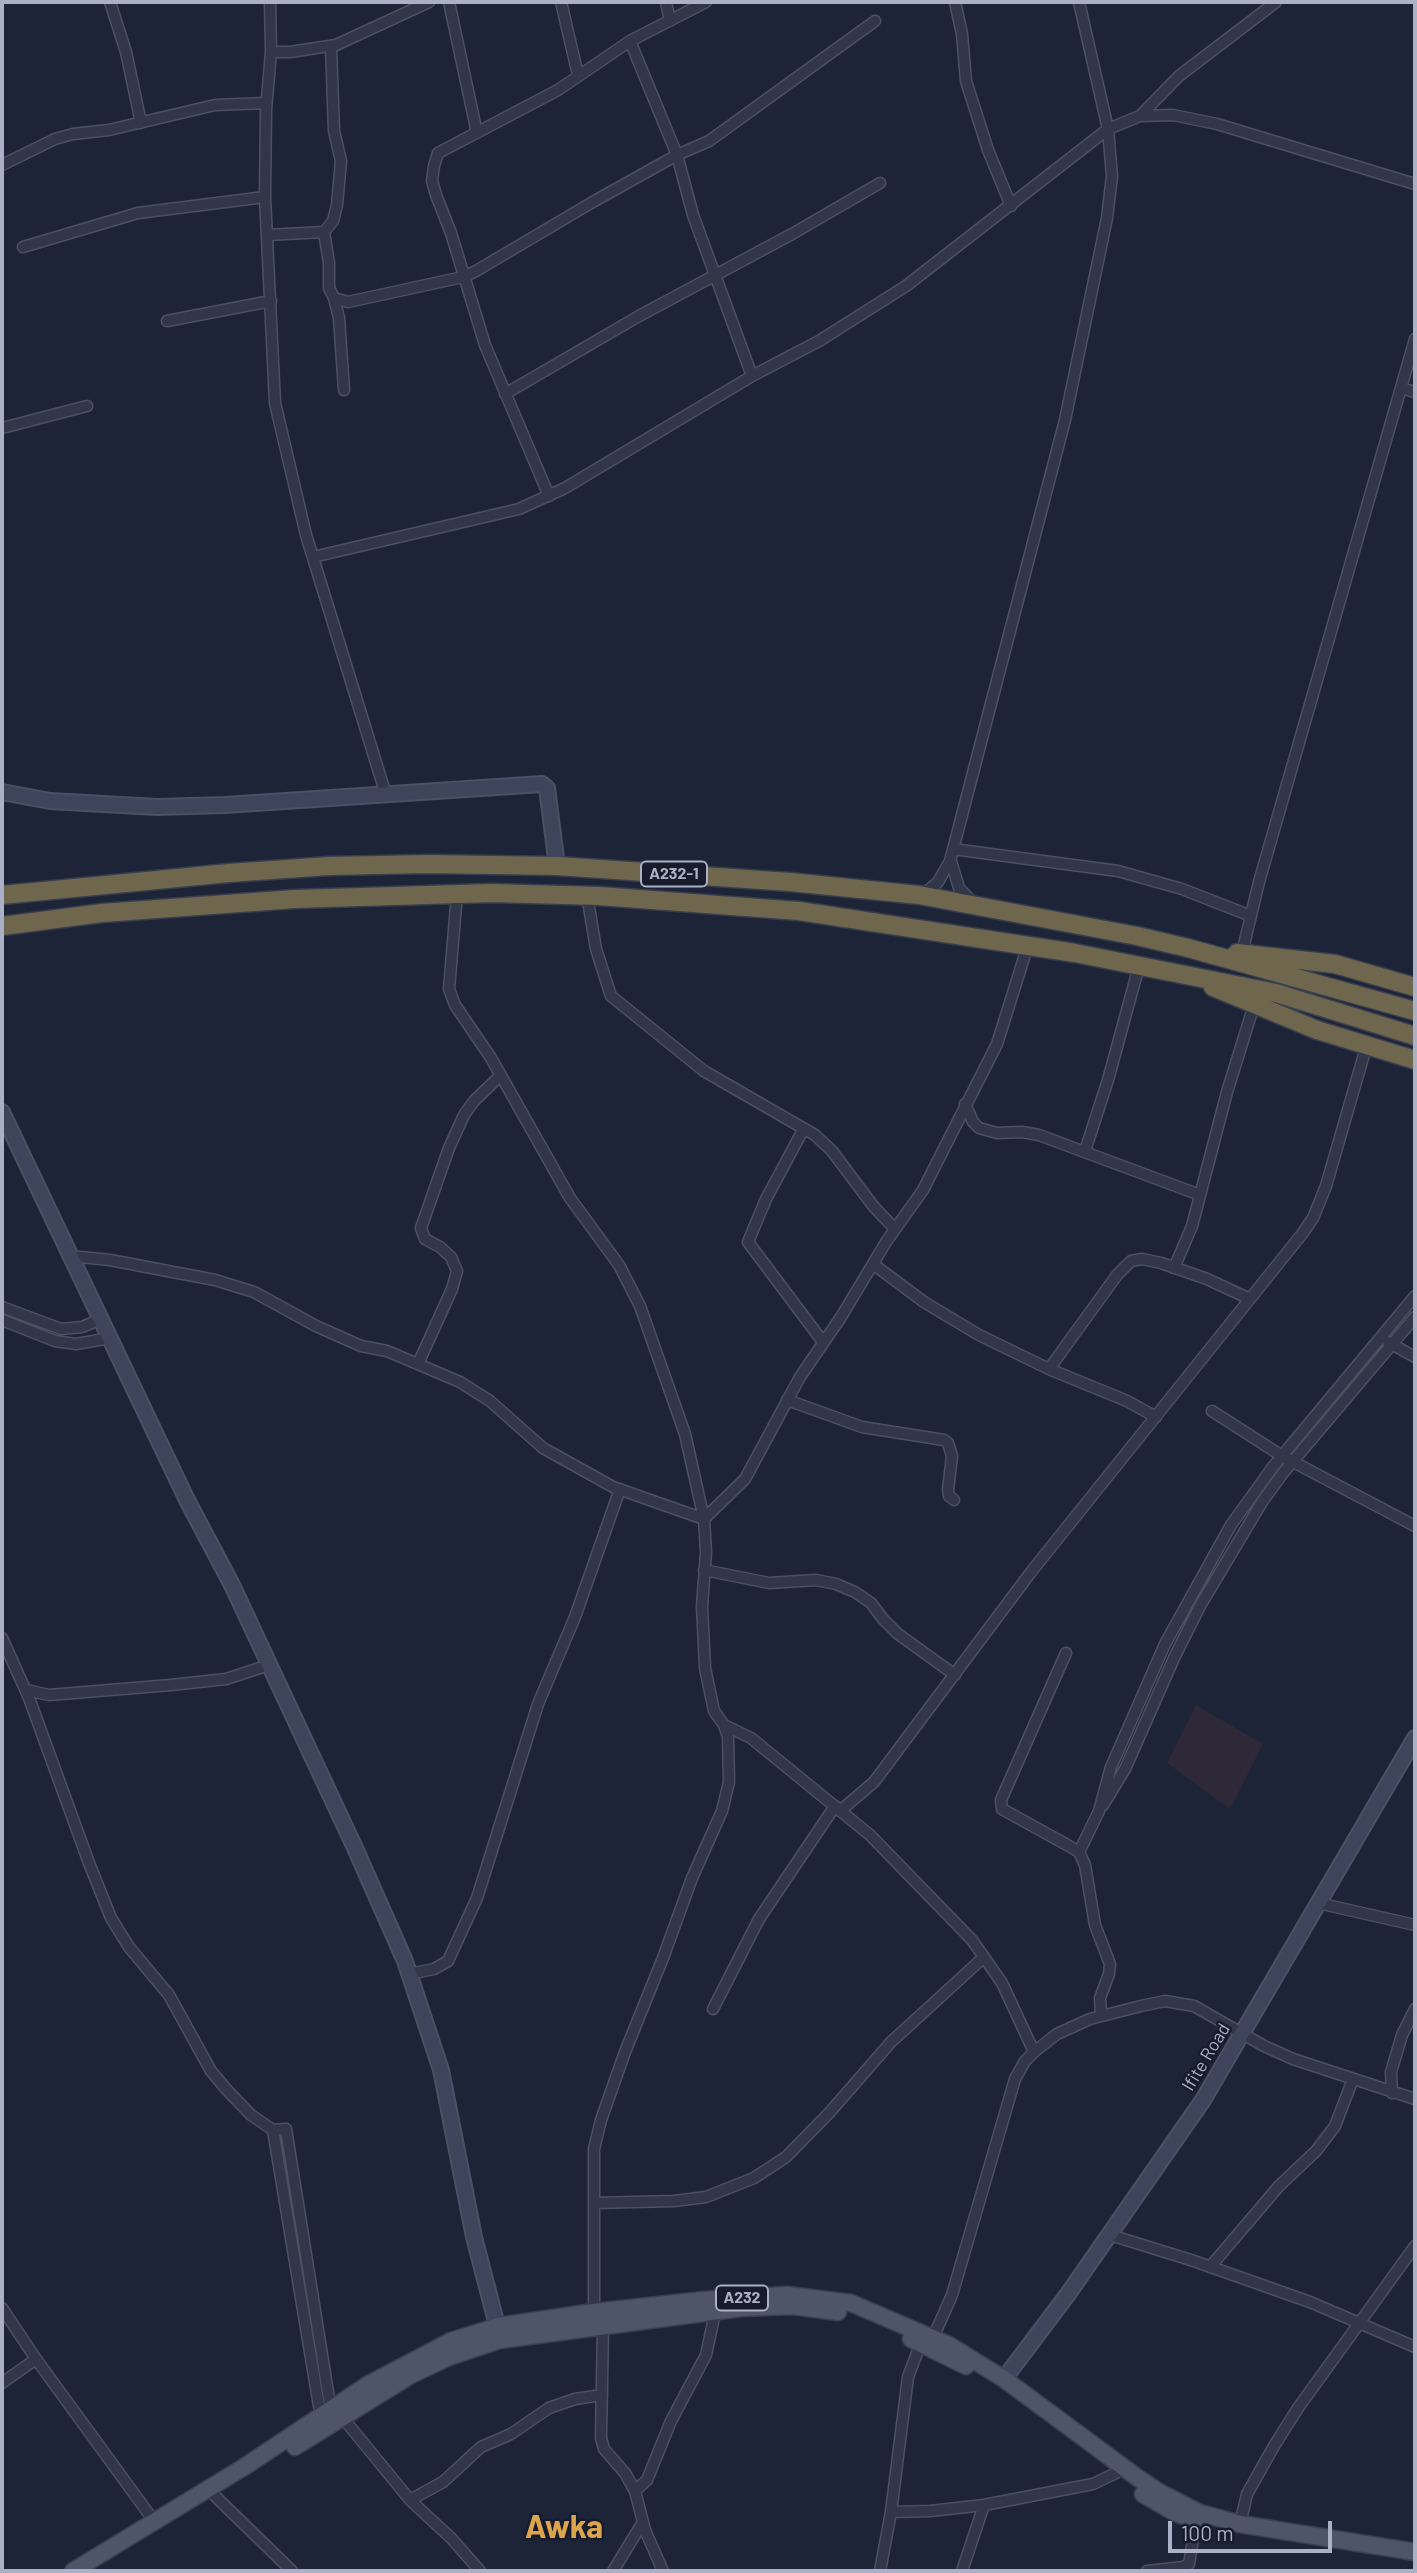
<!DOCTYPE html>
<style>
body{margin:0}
#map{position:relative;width:1417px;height:2573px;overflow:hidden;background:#1d2437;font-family:Barlow,sans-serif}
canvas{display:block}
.frame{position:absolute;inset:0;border:4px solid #aab0c5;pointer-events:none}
.scale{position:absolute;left:1168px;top:2521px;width:164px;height:32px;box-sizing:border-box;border:4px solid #aab0c5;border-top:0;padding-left:9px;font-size:21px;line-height:24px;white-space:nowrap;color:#aab0c5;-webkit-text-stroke:5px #171c2c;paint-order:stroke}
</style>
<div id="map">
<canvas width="1417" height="2573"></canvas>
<div class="frame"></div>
<div class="scale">100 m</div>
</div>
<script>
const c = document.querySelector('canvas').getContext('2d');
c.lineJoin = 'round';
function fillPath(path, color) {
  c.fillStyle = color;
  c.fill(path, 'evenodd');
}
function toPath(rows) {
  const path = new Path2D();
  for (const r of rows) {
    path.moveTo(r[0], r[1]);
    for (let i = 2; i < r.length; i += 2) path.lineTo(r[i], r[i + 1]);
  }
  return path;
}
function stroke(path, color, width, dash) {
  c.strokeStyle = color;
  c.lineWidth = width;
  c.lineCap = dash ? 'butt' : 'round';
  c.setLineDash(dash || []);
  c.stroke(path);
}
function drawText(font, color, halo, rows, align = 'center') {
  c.font = font + ' Barlow,sans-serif';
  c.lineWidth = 5;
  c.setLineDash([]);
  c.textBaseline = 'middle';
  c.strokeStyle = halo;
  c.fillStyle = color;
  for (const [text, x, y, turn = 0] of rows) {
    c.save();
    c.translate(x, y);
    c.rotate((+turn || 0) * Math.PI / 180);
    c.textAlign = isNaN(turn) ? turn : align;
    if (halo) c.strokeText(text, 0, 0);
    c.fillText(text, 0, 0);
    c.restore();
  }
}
fillPath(toPath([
 [1196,1705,1263,1744,1230,1809,1167,1763]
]), '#2e2938');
const street = toPath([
 [110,2,126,52,141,123],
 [270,2,271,52,266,110,265,197,275,403,306,535,386,795],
 [449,2,477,133],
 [561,2,578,75],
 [666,2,670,21],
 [955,2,962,34,966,81,988,150,1011,206],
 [630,41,677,155,693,215,752,376],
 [331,47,334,131,341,161,337,205,333,221,324,232,329,263,329,288,334,298,348,302,463,277,476,271,591,203,677,155,709,141,875,21],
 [271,52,290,52,336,45,429,2],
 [1140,116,1173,115,1217,124,1415,184],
 [2,165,55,139,73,134,109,130,215,105,266,103],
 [267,235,324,232],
 [23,247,138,213,265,197],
 [334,298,339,318,344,390],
 [167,321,271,301],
 [1401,388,1415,392],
 [505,394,639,316,792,234,880,183],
 [2,428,87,406],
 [549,496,485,345,451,233,436,195,432,181,434,166,438,153,558,90,630,41,706,2],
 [313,557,519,509,565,488,752,376,819,341,906,286,1108,129,1140,116,1179,76,1276,2],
 [953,849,1118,871,1182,889,1251,916],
 [951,861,959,888,973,903],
 [457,894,449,989,455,1005,491,1058,570,1198,619,1265,640,1306,685,1434,704,1519,706,1552,702,1606,705,1668,714,1711,724,1725,728,1737,729,1782,722,1811,692,1878,663,1958,625,2052,601,2120,594,2149,594,2312],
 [587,895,596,949,611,996,704,1071,815,1135,832,1151,874,1207,895,1229],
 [923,895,938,882,950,861,1065,420,1107,218,1112,176,1108,129,1079,2],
 [1242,953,1259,882,1415,339],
 [965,1104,973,1122,979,1128,997,1133,1022,1132,1039,1135,1200,1195],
 [803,1130,766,1199,748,1242,823,1342],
 [1085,1151,1108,1080,1139,966],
 [70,1256,110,1260,215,1280,254,1292,316,1326,361,1346,387,1351,460,1382,490,1401,543,1448,613,1487,704,1519,745,1479,800,1377,841,1317,886,1242,923,1190,997,1044,1028,945],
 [873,1264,924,1302,979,1335,1049,1369,1127,1401,1156,1417],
 [1174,1268,1192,1226,1227,1092,1254,1005],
 [2,1307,61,1329,82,1327,101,1319],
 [2,1320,55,1341,76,1344,110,1338],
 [1388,1342,1415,1357],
 [418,1364,452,1289,457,1271,451,1257,440,1247,425,1239,421,1228,449,1148,464,1115,474,1101,501,1075],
 [1049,1369,1117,1275,1131,1261,1142,1259,1161,1263,1207,1279,1250,1299],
 [787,1400,862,1427,944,1440,948,1443,952,1456,948,1490,949,1496,954,1500],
 [1212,1411,1282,1456,1415,1526],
 [704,1570,769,1583,816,1580,836,1584,855,1592,871,1603,883,1619,898,1634,955,1675],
 [2,1638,29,1698,89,1863,111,1918,129,1947,169,1995,211,2071,227,2090,251,2115,273,2130,286,2129,331,2411],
 [1066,1653,1001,1800,1002,1809,1069,1846,1079,1852,1085,1865,1095,1925,1110,1964,1109,1974,1100,1998,1101,2016],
 [26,1690,49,1695,171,1685,226,1679,269,1665],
 [724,1725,751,1738,870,1835,972,1940,1002,1983,1034,2052],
 [1103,1805,1125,1769,1174,1658,1200,1606,1262,1502,1283,1473,1415,1317],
 [840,1811,874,1782,1031,1572,1302,1234,1313,1218,1326,1186,1367,1044],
 [1079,1852,1099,1811,1111,1767,1165,1644,1231,1525,1272,1468,1415,1296],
 [1318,1903,1415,1925],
 [409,1974,434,1969,448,1961,477,1898,538,1704,575,1617,620,1489],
 [713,2009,759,1919,835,1806],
 [1392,2093,1391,2072,1402,2035,1415,2009],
 [273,2130,321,2418],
 [594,2203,674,2201,706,2197,754,2178,786,2157,830,2112,891,2042,984,1957],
 [1110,2235,1191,2260,1310,2302,1415,2347],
 [1210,2267,1279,2186,1316,2151,1335,2126,1353,2079],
 [2,2308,36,2359,154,2521],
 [603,2326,601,2438,604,2449,625,2473,635,2491,645,2530,663,2571],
 [932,2340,952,2295,1015,2079,1025,2061,1034,2052,1057,2034,1090,2019,1141,2006,1165,2001,1194,2006,1264,2046,1293,2059,1415,2099],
 [2,2383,36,2359],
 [343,2418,410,2500,452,2539,480,2571],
 [635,2491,647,2480,671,2421,706,2355,715,2313],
 [215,2496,292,2571],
 [410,2500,443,2482,481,2447,511,2434,549,2408,575,2399,602,2395],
 [891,2512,930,2511,984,2505],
 [1240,2524,1247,2494,1274,2446,1298,2408,1415,2246],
 [613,2571,643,2522],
 [880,2571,891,2512,908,2377,922,2340],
 [962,2571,984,2505,1093,2484,1116,2473],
 [1147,2571,1183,2567,1189,2564,1196,2521]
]);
const secondary = toPath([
 [2,792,50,801,157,807,225,805,542,784,547,788,557,866],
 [2,1112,187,1500,232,1585,355,1848,405,1961,441,2070,474,2237,500,2337],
 [1004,2379,1068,2294,1203,2100,1415,1738]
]);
const primary = toPath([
 [911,2339,966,2366],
 [295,2447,411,2375,449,2357,500,2340,741,2308,793,2306,838,2312],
 [1143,2494,1172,2511,1195,2521],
 [73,2571,244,2467,369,2384,451,2341,499,2326,594,2312,704,2300,787,2295,851,2303,949,2345,1004,2379,1138,2478,1159,2492,1200,2513,1240,2524,1415,2552]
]);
const highway = toPath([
 [2,895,229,873,329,866,428,864,557,866,790,882,919,895,1137,936,1188,948,1415,1011],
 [2,926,102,913,295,899,492,893,599,896,799,911,1075,953,1276,993,1415,1036],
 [1237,953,1335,964,1415,987],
 [1213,987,1317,1030,1415,1060]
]);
stroke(street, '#4b5163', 13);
stroke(secondary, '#4b5163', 18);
stroke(primary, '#3a4051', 19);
stroke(highway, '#383e4f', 21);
stroke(street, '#313648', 10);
stroke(secondary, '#3e445b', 14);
stroke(primary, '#4e5568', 16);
stroke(highway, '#6f674d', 18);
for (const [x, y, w] of [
 [674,874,66],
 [742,2298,52]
]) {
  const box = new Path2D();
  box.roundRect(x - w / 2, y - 12.5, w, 25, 5);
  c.fillStyle = '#171c2c';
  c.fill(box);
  stroke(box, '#aab0c5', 2);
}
drawText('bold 16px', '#aab0c5', null, [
 ["A232-1",674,874],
 ["A232",742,2298]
]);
drawText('18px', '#aab0c5', '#171c2c', [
 ["Ifite Road",1206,2057,-59]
]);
drawText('bold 32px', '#dca44e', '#171c2c', [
 ["Awka",564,2527]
]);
</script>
